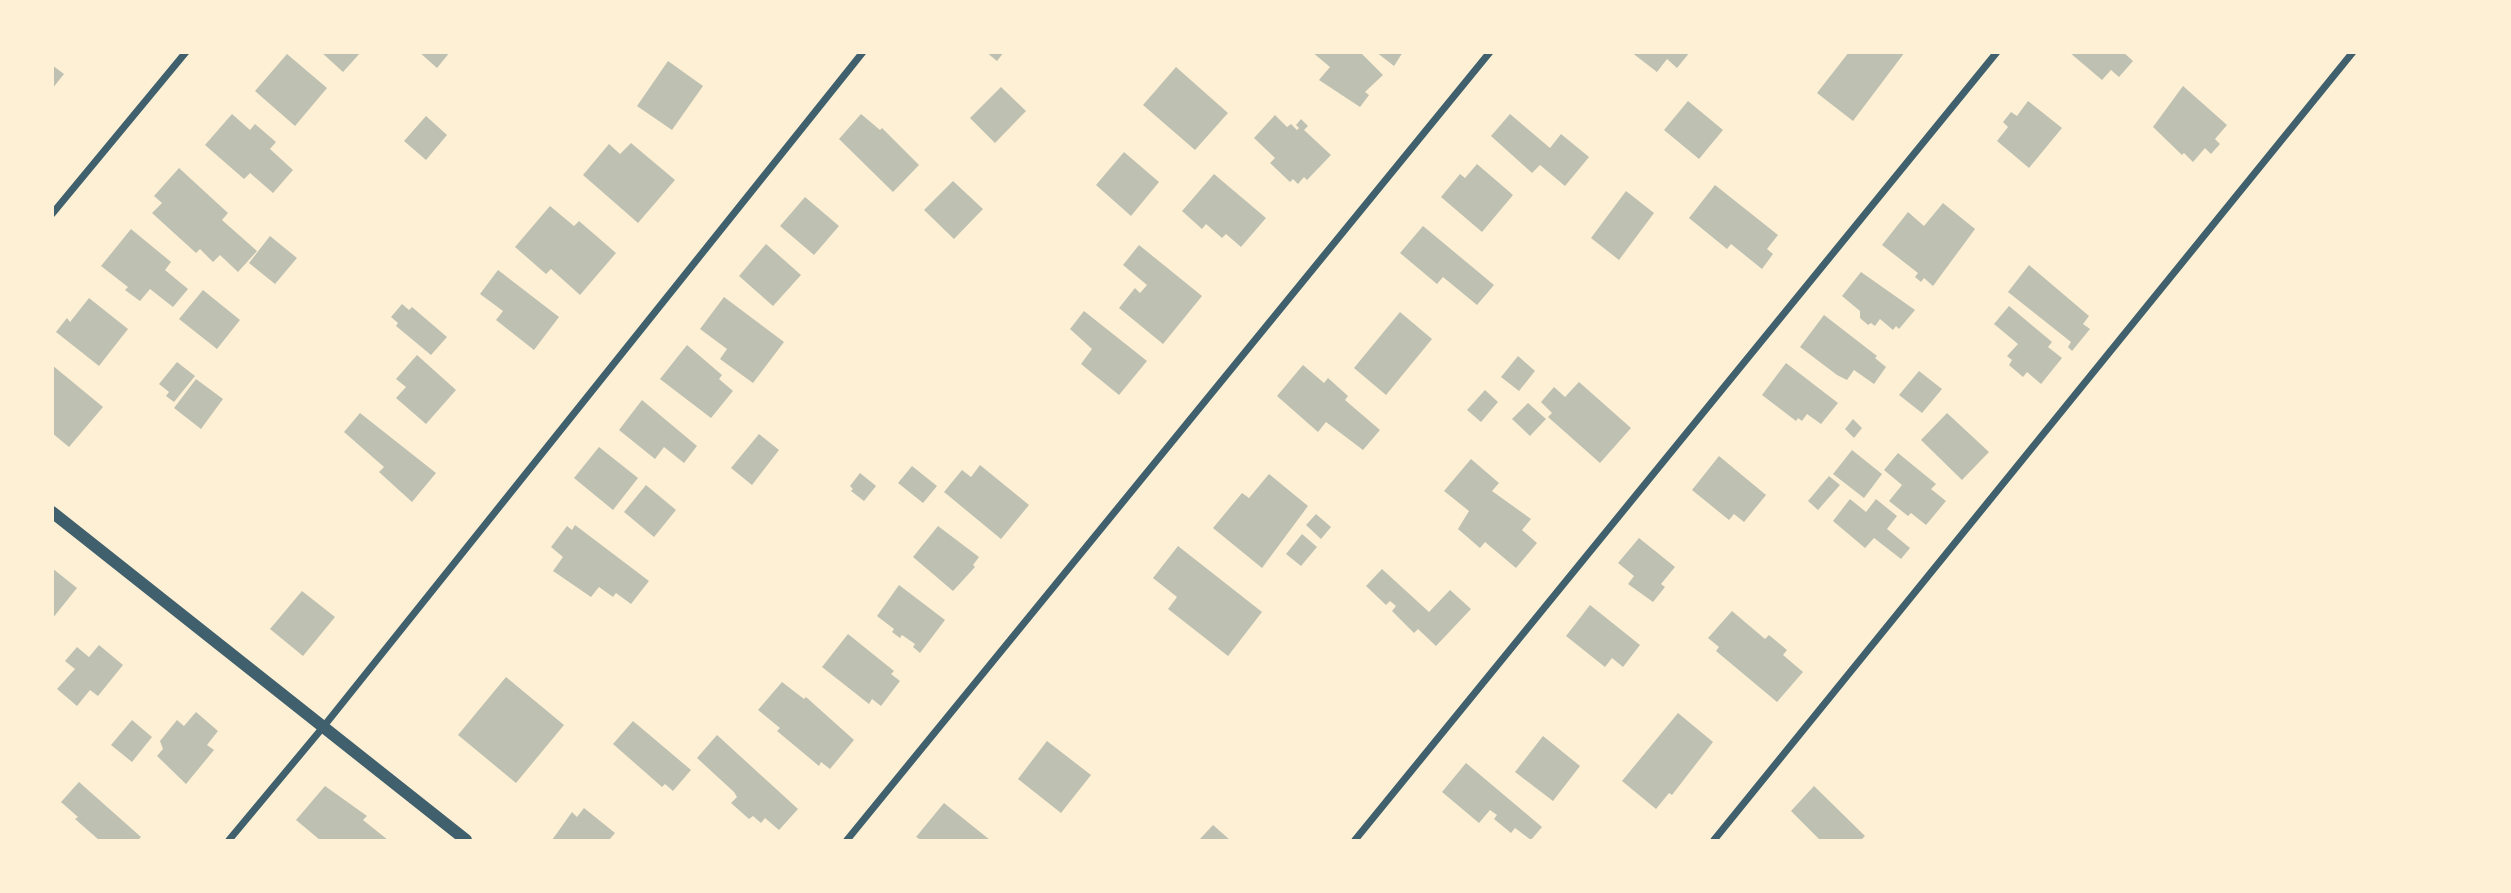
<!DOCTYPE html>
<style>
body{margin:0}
#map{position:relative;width:2511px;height:893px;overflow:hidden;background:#fdf0d5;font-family:Literata,serif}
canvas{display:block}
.frame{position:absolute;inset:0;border:54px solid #fdf0d5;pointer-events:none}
</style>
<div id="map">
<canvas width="2511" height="893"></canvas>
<div class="frame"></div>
</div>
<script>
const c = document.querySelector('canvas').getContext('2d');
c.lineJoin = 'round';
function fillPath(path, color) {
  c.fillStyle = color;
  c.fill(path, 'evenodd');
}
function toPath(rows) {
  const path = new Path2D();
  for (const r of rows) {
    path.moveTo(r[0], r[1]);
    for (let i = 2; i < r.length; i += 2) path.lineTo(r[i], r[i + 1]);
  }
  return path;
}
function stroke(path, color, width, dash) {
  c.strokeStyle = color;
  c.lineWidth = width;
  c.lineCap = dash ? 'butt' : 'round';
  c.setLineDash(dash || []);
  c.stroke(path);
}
fillPath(toPath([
 [321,52,361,52,343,72],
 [419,52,450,52,437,68],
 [986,52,1004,52,997,61],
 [1312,52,1360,52,1383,75,1365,92,1369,95,1360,107,1319,80,1330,67],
 [1376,52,1403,52,1394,66],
 [1631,52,1690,52,1677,68,1667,59,1657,72],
 [1849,52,1905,52,1853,121,1817,93],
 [2069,52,2123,52,2133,61,2119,77,2111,70,2102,80],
 [287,54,327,88,295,126,255,91],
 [668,61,703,86,672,130,637,106],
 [52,65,64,74,52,89],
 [1176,67,1228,113,1195,150,1143,105],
 [2183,86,2227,125,2215,139,2220,144,2211,154,2205,148,2193,162,2184,153,2182,155,2153,127],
 [1001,87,1026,111,995,143,970,118],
 [1688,101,1723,130,1699,159,1664,130],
 [2028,101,2062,128,2029,168,1997,141,2008,127,2003,122,2011,112,2017,116],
 [232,114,250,130,255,124,276,142,270,149,293,170,273,193,250,173,244,179,205,145],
 [861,114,880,130,882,128,919,165,893,192,839,139],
 [1510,114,1550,148,1561,134,1589,157,1565,186,1540,165,1532,173,1491,136],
 [1275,115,1287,127,1291,124,1297,130,1299,128,1296,125,1301,119,1308,126,1304,130,1331,155,1307,180,1304,177,1298,184,1293,179,1290,182,1270,163,1275,158,1254,138],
 [426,116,447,135,426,160,404,141],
 [631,143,675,180,638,223,583,175,609,144,620,154],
 [1124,152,1159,182,1131,216,1096,185],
 [1477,164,1513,195,1482,232,1441,197,1460,174,1465,178],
 [179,168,228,213,222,220,257,251,238,272,220,255,213,262,200,249,196,253,152,213,162,203,154,196],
 [1214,174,1266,218,1241,247,1226,234,1222,238,1206,224,1202,229,1182,211],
 [953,181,983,209,954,239,924,210],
 [1715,185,1778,235,1767,249,1773,254,1762,269,1731,244,1727,249,1689,218],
 [1626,191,1654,213,1619,260,1591,238],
 [805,197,839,226,814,255,780,226],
 [1943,203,1975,229,1933,286,1924,278,1921,282,1915,277,1918,273,1882,245,1908,212,1924,226],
 [550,206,574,226,579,221,616,253,580,295,551,269,546,274,515,247],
 [1423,226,1494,285,1477,305,1443,277,1437,284,1400,253],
 [131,229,171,262,165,270,188,289,173,307,150,289,140,301,125,290,128,287,101,266],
 [270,236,297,258,275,284,249,263],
 [766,244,801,275,773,306,739,276],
 [1139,245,1202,296,1163,344,1119,308,1135,288,1140,293,1147,285,1123,265],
 [2029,265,2089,316,2083,324,2090,329,2072,351,2068,347,2071,342,2008,292],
 [498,270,559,317,534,350,496,320,503,311,480,294],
 [1861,272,1915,310,1899,329,1896,326,1893,330,1880,319,1875,326,1871,323,1868,325,1860,318,1860,311,1842,296],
 [203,290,240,320,217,349,179,319],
 [724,297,784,342,753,383,720,359,727,349,700,329],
 [89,298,128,329,99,366,56,332,67,318,70,322],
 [402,304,409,310,412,307,447,337,431,355,396,326,398,323,391,317],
 [2009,306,2052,342,2048,347,2062,358,2041,384,2027,372,2023,377,2009,365,2012,360,2007,356,2018,344,1994,324],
 [1084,311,1147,361,1119,395,1081,364,1092,349,1070,329],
 [1400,312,1432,339,1386,395,1354,368],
 [1824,315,1877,356,1875,358,1886,367,1874,384,1854,370,1847,380,1837,375,1800,347],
 [687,345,722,375,719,379,733,391,711,418,660,379],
 [417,355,456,390,426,424,396,398,406,387,396,379],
 [1518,356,1535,371,1519,391,1501,377],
 [177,362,195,376,174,402,166,396,169,392,159,384],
 [1786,363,1838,403,1821,424,1807,414,1802,421,1798,418,1796,421,1762,395],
 [52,365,103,407,69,447,52,433],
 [1303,365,1324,383,1328,378,1348,396,1345,400,1380,430,1363,450,1326,422,1318,432,1277,396],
 [1919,371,1942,389,1922,413,1899,395],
 [196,379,223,399,201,429,174,408],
 [1579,382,1631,428,1600,463,1548,417,1552,413,1541,402,1554,387,1565,397],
 [1485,390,1498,402,1481,422,1467,410],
 [642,400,697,446,684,463,664,447,655,459,619,430],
 [1528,403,1546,419,1530,436,1512,419],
 [360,413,436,473,412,502,379,472,384,467,344,432],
 [1947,413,1989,452,1962,480,1921,440],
 [1853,419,1862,428,1854,438,1845,429],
 [759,434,779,450,752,485,731,468],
 [599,447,638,478,613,510,574,478],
 [1852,450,1882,474,1864,498,1833,474],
 [1898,453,1936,484,1931,489,1946,501,1926,525,1911,513,1908,516,1889,501,1902,485,1884,470],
 [1719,456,1766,495,1744,522,1734,514,1729,520,1692,490],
 [1471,459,1499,483,1492,491,1531,519,1522,530,1537,543,1516,568,1485,542,1480,548,1458,529,1469,511,1444,491],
 [980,465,1029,505,1001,539,944,492,962,470,971,477],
 [912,466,937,486,923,503,898,483],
 [860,473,876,486,864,501,851,491,853,489,850,486],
 [1269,474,1308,506,1262,568,1213,528,1242,493,1249,498],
 [1829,476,1840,485,1818,510,1808,501],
 [646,485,676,510,654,537,624,512],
 [1850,499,1866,512,1876,499,1897,516,1887,529,1910,548,1901,559,1874,538,1865,548,1833,521],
 [1316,514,1331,527,1321,539,1306,525],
 [575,525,649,581,631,604,616,593,613,597,599,587,591,597,553,571,563,557,551,547,567,526,572,530],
 [938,526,979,557,973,565,975,567,953,591,913,557],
 [1302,534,1317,547,1301,566,1286,554],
 [1639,538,1675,567,1661,584,1665,587,1653,602,1628,584,1634,576,1618,563],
 [1178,546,1262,612,1228,656,1168,609,1177,597,1153,578],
 [52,568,77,588,52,619],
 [1382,569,1429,612,1450,590,1471,609,1436,646,1418,629,1414,633,1392,611,1396,606,1390,601,1386,605,1366,586],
 [899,585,945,620,920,653,913,647,915,644,902,635,900,638,892,632,894,629,877,616],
 [302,591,335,617,303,656,270,629],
 [1590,605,1640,645,1623,667,1612,658,1605,667,1566,636],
 [1732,611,1765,639,1769,635,1787,650,1783,655,1803,672,1777,702,1716,651,1719,647,1708,638],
 [848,634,894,671,891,674,900,681,881,706,872,699,869,704,822,667],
 [99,645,123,665,98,696,90,690,77,706,57,689,75,669,65,661,77,647,89,657],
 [506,677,564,725,516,783,458,735],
 [782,682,804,699,806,697,854,740,830,769,821,762,819,766,777,731,780,728,758,710],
 [196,712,218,731,207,745,214,750,186,784,157,756,163,749,160,741,177,720,184,726],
 [1678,713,1713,742,1672,795,1669,793,1656,809,1622,781],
 [132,720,152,737,132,762,111,745],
 [633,721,691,770,673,791,665,784,662,787,613,744],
 [717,735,798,809,779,830,765,818,761,823,753,816,749,819,731,803,737,797,734,792,697,758],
 [1543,736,1580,766,1553,801,1515,772],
 [1047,741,1091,775,1061,813,1018,779],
 [1466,763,1542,827,1531,840,1515,828,1511,833,1494,819,1497,815,1490,810,1479,823,1442,792],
 [79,782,141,837,138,840,99,840,75,819,78,817,61,802],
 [325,786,367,816,363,820,388,840,320,840,296,820],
 [1814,786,1865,836,1861,840,1820,840,1791,811],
 [944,803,990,840,921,840,916,837],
 [584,808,615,833,609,840,552,840,572,812,577,817],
 [1213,825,1230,840,1199,840]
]), '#bec0b2');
stroke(toPath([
 [52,214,186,52],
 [229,840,324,726,863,52],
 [847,840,1490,52],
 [1355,840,1997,52],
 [1714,840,2353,52]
]), '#3f606c', 7);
stroke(toPath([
 [52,512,466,840]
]), '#3f606c', 12);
</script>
